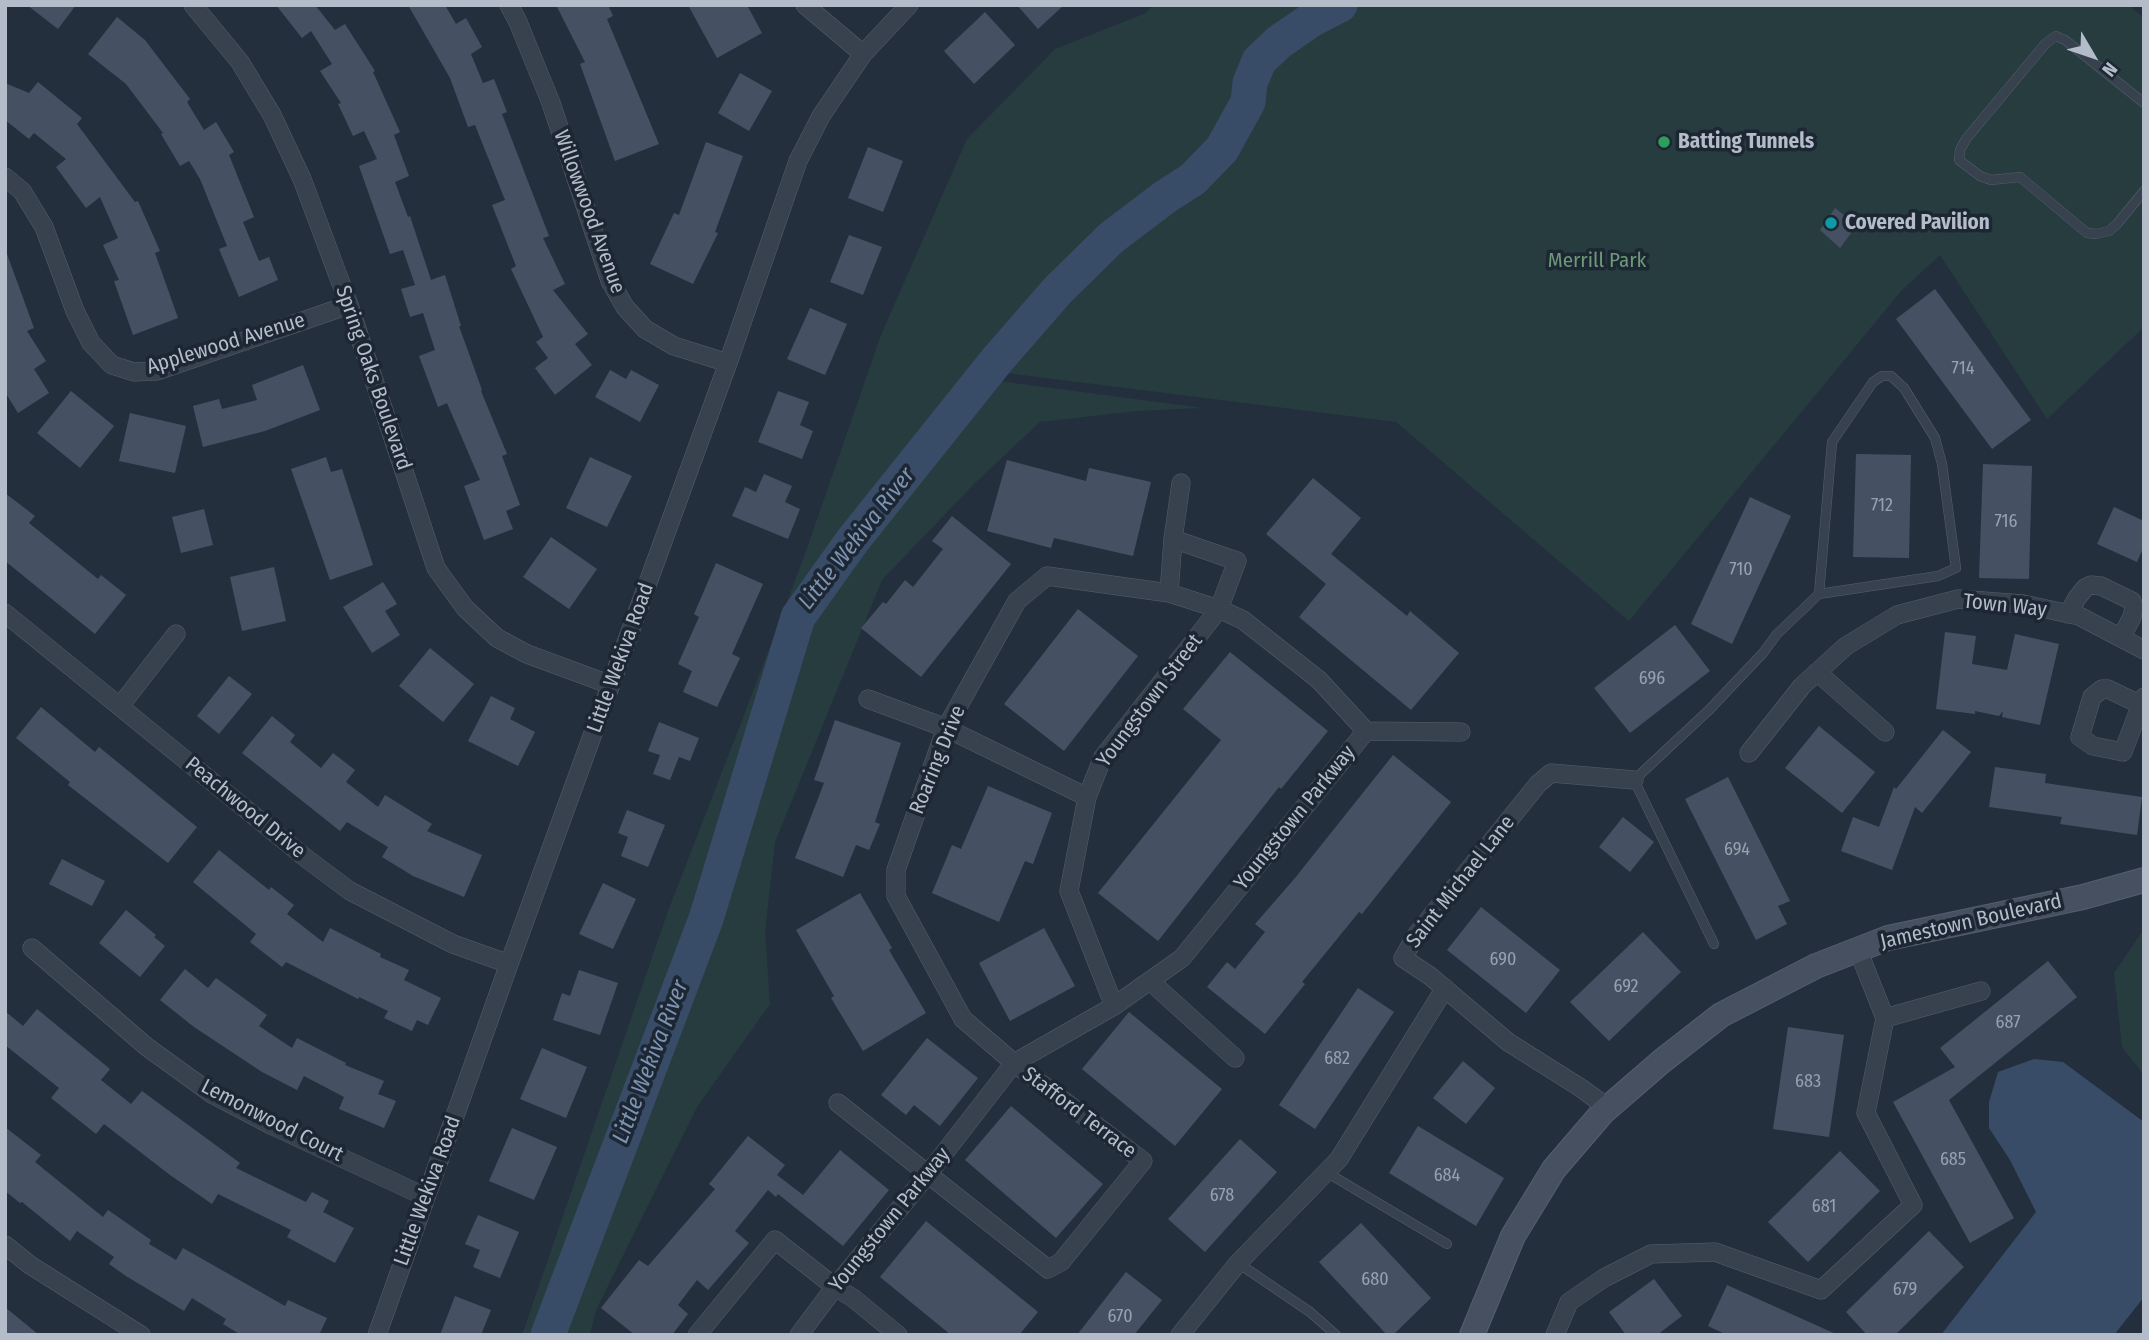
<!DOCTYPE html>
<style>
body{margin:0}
#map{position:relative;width:2149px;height:1340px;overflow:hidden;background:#242f3e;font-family:"Fira Sans Condensed",sans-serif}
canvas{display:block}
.frame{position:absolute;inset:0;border:7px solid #b4bcc9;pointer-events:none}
.north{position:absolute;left:2058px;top:21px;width:70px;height:70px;-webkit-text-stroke:5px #1d2633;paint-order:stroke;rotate:129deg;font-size:19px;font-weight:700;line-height:28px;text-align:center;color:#b4bcc9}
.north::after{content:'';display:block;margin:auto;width:24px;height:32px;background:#b4bcc9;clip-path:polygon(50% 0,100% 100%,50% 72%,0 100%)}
</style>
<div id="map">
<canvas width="2149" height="1340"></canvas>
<div class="frame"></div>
<div class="north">N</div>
</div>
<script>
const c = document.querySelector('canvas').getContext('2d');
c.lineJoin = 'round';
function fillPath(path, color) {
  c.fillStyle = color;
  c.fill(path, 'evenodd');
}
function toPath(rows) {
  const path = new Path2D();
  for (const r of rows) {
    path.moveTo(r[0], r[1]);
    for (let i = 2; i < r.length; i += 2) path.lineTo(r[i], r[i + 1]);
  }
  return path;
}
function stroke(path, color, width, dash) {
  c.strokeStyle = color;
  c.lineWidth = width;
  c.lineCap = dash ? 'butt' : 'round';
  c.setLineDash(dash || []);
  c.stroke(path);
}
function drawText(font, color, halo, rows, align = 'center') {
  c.font = font + ' "Fira Sans Condensed",sans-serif';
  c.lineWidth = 7;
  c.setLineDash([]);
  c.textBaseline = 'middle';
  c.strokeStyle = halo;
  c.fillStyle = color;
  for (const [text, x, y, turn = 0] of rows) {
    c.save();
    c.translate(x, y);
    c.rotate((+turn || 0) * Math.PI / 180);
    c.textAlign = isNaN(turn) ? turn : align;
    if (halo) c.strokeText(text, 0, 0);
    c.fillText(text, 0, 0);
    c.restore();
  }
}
fillPath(toPath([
 [1153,5,1325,5,1305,15,1255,55,1243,96,1216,144,1188,173,1106,240,1036,309,991,366,989,371,993,378,998,381,1203,408,1137,411,1040,422,975,483,882,580,775,842,765,932,770,1004,697,1107,596,1310,590,1335,522,1335,668,911,746,710,805,554,881,335,967,139,1055,49,1146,13],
 [1347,5,2128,5,2144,18,2144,327,2047,419,1940,255,1902,290,1629,621,1396,422,998,372,1044,315,1113,247,1195,180,1224,150,1251,100,1261,62,1311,21],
 [2144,929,2144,1075,2122,1047,2114,973]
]), '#263c3f');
fillPath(toPath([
 [2034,1059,2063,1062,2144,1122,2144,1297,2114,1335,1941,1335,2036,1212,2010,1160,1989,1128,1989,1102,1998,1072]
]), '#394c67');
stroke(toPath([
 [548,1335,706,919,798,617,853,540,997,360,1058,290,1111,238,1165,197,1193,179,1222,149,1248,102,1250,83,1259,61,1279,42,1311,20,1340,5]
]), '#394c67', 35);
fillPath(toPath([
 [27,5,76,5,58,29],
 [276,5,315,5,335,30,345,24,375,71,373,72,400,132,394,135,409,176,395,182,408,217,410,216,431,280,445,275,461,326,459,326,482,390,481,391,507,454,502,456,520,505,506,511,513,529,484,540,464,486,480,480,447,403,438,407,419,356,435,350,423,313,410,317,401,289,415,285,403,250,390,254,359,166,377,159,364,131,353,136,338,104,341,103,320,71,332,64,311,31,302,38],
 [408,5,445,5,456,24,466,18,482,47,471,54,483,83,494,79,507,112,502,114,549,236,543,238,565,284,553,290,588,334,575,344,592,365,555,395,535,368,548,358,536,342,543,337,511,269,516,266,492,205,505,200,475,125,468,127,450,78],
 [556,5,608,5,613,16,607,19,659,144,615,161,580,64,585,62],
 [688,5,747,5,762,33,717,58],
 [1017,5,1064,5,1038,29],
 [985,12,1015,45,974,84,944,51],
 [117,17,145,40,190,99,187,102,204,130,216,122,234,152,229,155,254,217,243,222,259,261,269,257,278,280,239,297,219,249,227,246,200,179,189,161,180,166,161,134,163,133,126,84,88,54],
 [740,73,772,91,749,131,718,113],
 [38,82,82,118,77,124,135,202,138,201,160,251,155,253,178,318,133,335,114,281,119,280,103,245,118,238,100,197,86,208,56,167,66,159,34,133,29,139,5,120,5,83,29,93],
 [706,142,743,156,715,232,718,233,693,284,650,264,674,213,679,215],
 [868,147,903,161,883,212,848,198],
 [1835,208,1857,225,1840,248,1820,230],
 [849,235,882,247,863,295,830,282],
 [5,254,7,254,34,328,27,331,46,361,34,369,49,393,18,413,5,392],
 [1935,289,2031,420,1992,449,1896,319],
 [810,308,847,324,825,375,787,359],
 [303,365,320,410,265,431,203,447,193,406,219,399,222,409,257,400,252,385],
 [610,370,626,379,631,370,659,385,640,422,595,397],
 [71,391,114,426,80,468,37,433],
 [778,391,809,402,800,425,813,431,802,459,758,442],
 [130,413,186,426,175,473,119,461],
 [1856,454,1911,455,1909,558,1853,557],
 [326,457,331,472,342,469,373,565,330,580,291,469],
 [590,457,632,476,607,527,566,508],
 [1007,460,1086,481,1089,468,1151,482,1133,556,1054,538,1051,548,987,531],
 [1983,464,2032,466,2029,579,1979,578],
 [764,474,792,486,785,502,800,509,788,539,732,516,745,487,756,492],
 [1313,478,1361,518,1331,554,1407,616,1410,611,1459,653,1411,710,1299,617,1326,584,1266,534],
 [5,493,35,516,29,523,98,579,101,575,126,595,95,634,5,561],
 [1750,497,1791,516,1732,644,1691,624],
 [2114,507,2144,521,2144,546,2137,562,2097,544],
 [204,509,213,545,181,553,172,517],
 [952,516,1011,564,921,677,861,628,883,602,886,604,905,580,913,587,943,549,932,541],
 [551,537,597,569,569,609,523,577],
 [716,563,763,584,732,654,740,658,717,707,683,692,692,671,678,664,699,617,694,614],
 [274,567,286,621,242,631,230,577],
 [383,582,397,604,385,611,400,635,372,653,343,607],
 [1078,609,1138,656,1064,751,1004,704],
 [1675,625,1710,671,1630,733,1594,688],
 [1945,632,1976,636,1972,664,2007,670,2015,634,2059,644,2040,725,2002,717,2003,711,1999,716,1975,711,1975,714,1936,709],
 [430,648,474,684,443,722,399,686],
 [1230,652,1328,731,1281,789,1279,787,1158,941,1098,893,1221,740,1183,709],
 [229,676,252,694,219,734,197,716],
 [491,696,515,708,510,719,535,732,518,766,468,741],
 [41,707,95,752,99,747,197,827,168,863,68,785,70,782,16,738],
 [272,716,295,735,290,742,321,768,333,753,355,770,346,782,378,807,385,795,432,824,427,831,482,855,464,897,413,876,382,857,388,847,347,822,340,831,242,753],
 [835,720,901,743,875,822,880,824,869,850,856,845,843,877,795,858,824,783,814,780],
 [659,722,699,738,690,761,679,757,670,780,653,774,660,755,648,751],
 [1819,726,1875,772,1842,813,1785,768],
 [1943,730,1971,752,1922,813,1915,807,1892,870,1841,851,1853,817,1879,827,1894,787,1896,789],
 [1393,755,1451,802,1362,914,1359,912,1302,982,1305,984,1265,1034,1207,987,1227,962,1235,969,1265,932,1255,924,1295,878],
 [1995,767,2046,774,2045,783,2142,797,2137,835,2060,824,2062,817,1989,807],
 [1728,777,1790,901,1778,906,1787,924,1756,940,1685,799],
 [988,786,1052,813,1033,864,1025,861,999,922,932,893,952,845,961,849],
 [627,810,665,825,648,867,621,856,628,837,618,833],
 [1623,817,1654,842,1630,872,1599,847],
 [219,850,269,890,271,887,294,905,287,914,323,942,330,928,381,954,380,957,409,970,404,980,441,998,428,1025,417,1020,412,1031,384,1018,388,1011,359,997,358,999,286,962,282,967,250,942,256,934,193,882],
 [62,859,105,881,92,906,49,884],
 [603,883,636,899,613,949,579,934],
 [860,893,892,948,889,950,926,1013,863,1051,831,998,834,996,796,930],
 [1481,907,1560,970,1526,1013,1447,950],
 [126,910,156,935,154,937,165,946,140,977,99,943],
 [1044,928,1075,986,1010,1021,979,963],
 [1643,932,1681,972,1609,1041,1570,1002],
 [2048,961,2077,997,1949,1100,2014,1218,1970,1243,1893,1102,1955,1067,1940,1048],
 [185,969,208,988,216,978,267,1015,259,1026,292,1048,297,1038,346,1063,345,1065,384,1081,378,1094,396,1101,384,1128,339,1109,344,1097,304,1076,297,1090,262,1072,194,1027,160,1000],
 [579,970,618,983,600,1035,553,1020,562,993,570,996],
 [1358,988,1394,1012,1315,1129,1279,1105],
 [37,1009,110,1069,101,1080,131,1104,142,1091,240,1163,236,1168,306,1202,312,1192,329,1201,323,1212,354,1228,335,1263,287,1237,291,1230,218,1194,212,1204,170,1175,104,1124,96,1134,51,1098,59,1088,5,1045,5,1011,23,1026],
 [1129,1012,1222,1089,1175,1146,1082,1069],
 [1788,1027,1844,1035,1829,1137,1773,1129],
 [927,1038,978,1078,940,1126,914,1105,906,1115,881,1095],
 [542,1048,587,1067,566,1118,520,1099],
 [1463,1061,1495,1088,1466,1124,1433,1098],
 [1011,1106,1103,1184,1056,1238,965,1160],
 [1418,1126,1504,1178,1476,1226,1389,1173],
 [5,1127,41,1155,35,1162,103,1217,108,1210,151,1240,149,1244,176,1260,183,1248,285,1306,288,1300,327,1318,319,1335,241,1335,223,1324,226,1319,192,1298,184,1311,126,1276,109,1264,114,1257,77,1231,70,1241,22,1202,20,1203,5,1191],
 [512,1128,557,1147,534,1200,489,1181],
 [748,1136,785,1165,777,1175,803,1195,840,1150,889,1190,843,1246,778,1194,776,1197,768,1190,735,1231,749,1243,708,1290,697,1280,678,1305,688,1314,672,1335,635,1335,601,1308,639,1260,648,1266,715,1189,709,1184],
 [1240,1139,1277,1172,1205,1252,1168,1219],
 [1840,1151,1880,1191,1808,1262,1768,1222],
 [478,1215,519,1232,500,1278,473,1267,480,1250,465,1244],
 [926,1221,1038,1312,1019,1335,951,1335,880,1277],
 [1361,1223,1431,1298,1393,1335,1387,1335,1319,1262],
 [1929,1231,1964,1267,1895,1335,1867,1335,1846,1312],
 [1126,1272,1162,1300,1134,1335,1077,1335],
 [1654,1279,1682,1316,1657,1335,1626,1335,1609,1312],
 [1727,1285,1838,1335,1727,1335,1708,1326],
 [455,1296,491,1310,481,1335,440,1335],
 [5,1307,39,1335,5,1335]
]), '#455162');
const lane = toPath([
 [2144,103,2065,40,2056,36,2046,43,1966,139,1960,150,1959,160,1980,176,1991,180,2020,177,2087,233,2096,234,2109,231,2117,224,2144,191],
 [1714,944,1634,780,1709,710,1763,653,1777,634,1819,594,1938,576,1956,568,1942,464,1935,438,1904,388,1891,376,1882,376,1873,382,1832,442,1819,594],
 [1326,1172,1447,1244],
 [1238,1263,1310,1312,1336,1335]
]);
const street = toPath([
 [193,5,240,62,272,115,302,179,349,305,436,568,465,608,497,638,527,654,611,685],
 [509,5,518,22,551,103,610,281,625,307,645,329,674,346,728,363],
 [805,5,863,54],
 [5,177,22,191,44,227,75,311,91,343,112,365,134,372,157,371,349,305],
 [1169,593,1173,539,1181,483],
 [5,613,307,859,350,891,453,944,509,964],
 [2068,614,2077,598,2085,588,2091,585,2101,586,2132,601,2134,607,2132,617,2121,638],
 [1817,672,1885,732],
 [868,699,946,728,1087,797],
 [2141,705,2108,689,2102,689,2092,697,2080,737,2093,746,2123,752,2140,707,2144,697],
 [120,706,176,634],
 [1366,731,1461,732],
 [1749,753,1802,686,1846,646,1897,615,1958,599,2023,604,2079,616,2144,650],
 [32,948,147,1047,212,1094,273,1126,426,1197],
 [1858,950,1885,1018],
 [1150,981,1235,1058],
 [1114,1006,1069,891,1087,797,1103,757,1219,609,1237,561,1173,539],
 [838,1103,1048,1269,1061,1262,1143,1161,1014,1063,963,1019,896,896,896,870,946,728,1017,601,1047,576,1169,593,1219,609,1243,620,1319,680,1366,731],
 [1608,1108,1581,1088,1508,1042,1430,976,1403,958,1417,934,1538,784,1551,773,1634,780],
 [5,1245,30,1265,141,1335],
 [377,1335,509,964,728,363,798,161,821,116,863,54,909,5],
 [697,1335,775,1240,835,1287,853,1298,898,1335],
 [799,1335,835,1287,928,1174,1014,1063,1114,1006,1182,958,1366,731],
 [1180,1335,1238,1263,1339,1159,1445,988],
 [1555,1335,1569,1302,1604,1278,1651,1254,1715,1252,1821,1290,1913,1205,1866,1113,1885,1018,1981,991]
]);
const secondary = toPath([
 [1472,1335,1513,1236,1554,1169,1603,1112,1662,1061,1721,1015,1816,966,1888,938,2083,897,2144,880]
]);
stroke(lane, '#565f6c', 10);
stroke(street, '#565f6c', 19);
stroke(secondary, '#565f6c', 26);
stroke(lane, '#38414e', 9);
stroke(street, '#38414e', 18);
stroke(secondary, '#465061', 24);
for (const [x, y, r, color] of [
 [1664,142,7,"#2e9e5b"],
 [1831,223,7,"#0f9aa8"]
]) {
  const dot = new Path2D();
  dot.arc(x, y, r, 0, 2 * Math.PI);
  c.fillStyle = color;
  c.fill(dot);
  stroke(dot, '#1d2633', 2.5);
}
drawText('18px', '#98a1af', null, [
 ["714",1963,369],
 ["712",1882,506],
 ["716",2006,522],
 ["710",1741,570],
 ["696",1652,679],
 ["694",1737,850],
 ["690",1503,960],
 ["692",1626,987],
 ["687",2008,1023],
 ["682",1337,1059],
 ["683",1808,1082],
 ["685",1953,1160],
 ["684",1447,1176],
 ["678",1222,1196],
 ["681",1824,1207],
 ["680",1375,1280],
 ["679",1905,1290],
 ["670",1120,1317]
]);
drawText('bold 21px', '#b4bcc9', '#1d2633', [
 ["Batting Tunnels",1678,142],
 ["Covered Pavilion",1845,223]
], 'left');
drawText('21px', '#b4bcc9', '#1d2633', [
 ["Willowwood Avenue",589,212,70],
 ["Applewood Avenue",226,344,-17],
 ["Spring Oaks Boulevard",373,378,71],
 ["Town Way",2005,606,6],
 ["Little Wekiva Road",621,658,-70],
 ["Youngstown Street",1150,701,-53],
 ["Roaring Drive",938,760,-68],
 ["Peachwood Drive",245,808,39],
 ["Youngstown Parkway",1295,818,-51],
 ["Saint Michael Lane",1461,882,-52],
 ["Jamestown Boulevard",1971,922,-13],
 ["Stafford Terrace",1079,1113,37],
 ["Lemonwood Court",272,1121,27],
 ["Little Wekiva Road",428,1191,-70],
 ["Youngstown Parkway",890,1220,-51]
]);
drawText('21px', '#6b9a76', '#1d2633', [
 ["Merrill Park",1597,261]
]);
drawText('italic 23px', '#7c92b1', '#1d2633', [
 ["Little Wekiva River",857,539,-52],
 ["Little Wekiva River",651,1062,-69]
]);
</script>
